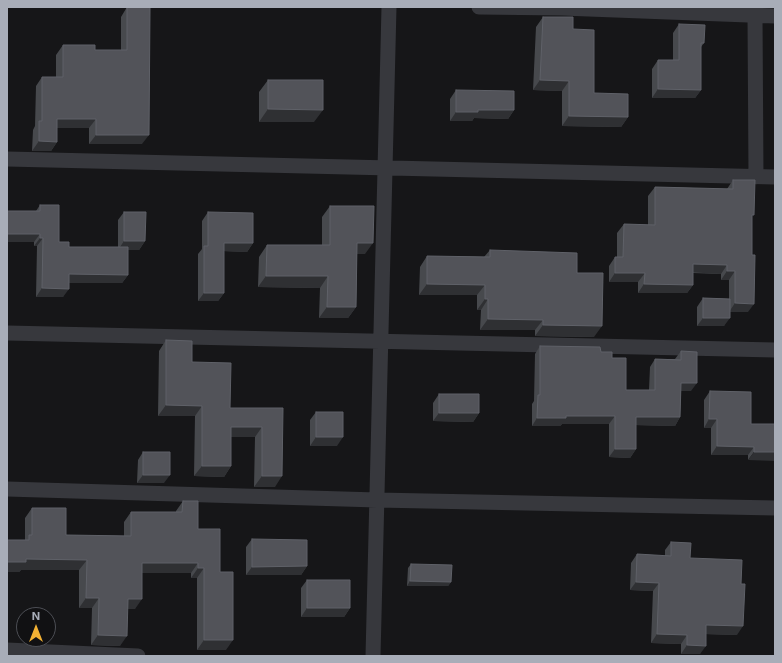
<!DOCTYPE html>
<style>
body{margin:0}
#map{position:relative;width:782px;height:663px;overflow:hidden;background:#161618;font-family:Inter,sans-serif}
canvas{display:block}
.frame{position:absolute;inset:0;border:8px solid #a8adb8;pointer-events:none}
.north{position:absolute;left:16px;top:607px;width:40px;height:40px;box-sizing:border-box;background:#111113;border:1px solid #4d4f55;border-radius:50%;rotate:0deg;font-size:11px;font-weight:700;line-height:16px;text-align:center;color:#a8adb8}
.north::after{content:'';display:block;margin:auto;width:14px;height:18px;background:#f2b134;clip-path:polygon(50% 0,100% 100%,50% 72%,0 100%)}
</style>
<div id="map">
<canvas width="782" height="663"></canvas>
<div class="frame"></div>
<div class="north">N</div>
</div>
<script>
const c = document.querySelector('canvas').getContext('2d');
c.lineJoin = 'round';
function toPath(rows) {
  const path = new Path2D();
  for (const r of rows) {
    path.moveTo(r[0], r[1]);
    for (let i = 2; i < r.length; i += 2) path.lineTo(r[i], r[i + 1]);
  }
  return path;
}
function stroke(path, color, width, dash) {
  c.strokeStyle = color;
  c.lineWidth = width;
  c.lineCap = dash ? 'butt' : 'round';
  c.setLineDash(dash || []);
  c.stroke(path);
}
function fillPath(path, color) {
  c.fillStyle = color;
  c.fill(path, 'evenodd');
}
stroke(toPath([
 [479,7,562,8,775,16],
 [755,16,756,177],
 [7,159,775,177],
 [7,333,775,350],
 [7,489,377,500,775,508],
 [7,650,138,656],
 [373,656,389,7]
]), '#37383d', 15);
fillPath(toPath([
 [127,7,142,144,89,144,89,128,57,128,57,142,51,151,32,151,33,130,35,126,36,86,42,77,56,77,56,55,63,45,95,50,121,50,121,17],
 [543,17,573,29,594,93,628,117,621,127,562,126,562,91,533,90,536,27],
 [679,24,704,43,701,47,701,90,695,98,652,98,652,69,658,60,673,60,673,33],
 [268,80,314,122,259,122,259,92],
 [456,90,514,110,508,119,474,118,472,121,450,121,450,99],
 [733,180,752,217,748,312,730,312,724,326,697,326,697,307,703,298,729,299,729,280,721,280,721,274,693,273,693,285,687,293,638,293,638,282,609,282,609,266,615,257,617,257,617,233,624,224,648,225,648,196,655,187,727,189],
 [40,205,59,242,69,247,118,247,118,220,124,212,145,241,139,250,128,250,128,275,122,283,69,283,63,297,36,297,37,246,34,246,34,242,36,211],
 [330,206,365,254,357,254,356,307,348,318,319,318,320,288,258,287,259,257,267,245,322,245,322,217],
 [208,212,253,243,247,252,224,251,224,293,218,301,198,301,198,254,202,249,202,221],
 [490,250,577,273,594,337,535,336,535,330,480,330,481,310,477,310,477,295,419,295,420,267,427,256,484,257],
 [166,340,192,362,230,408,283,408,275,487,254,487,255,437,231,437,231,466,224,477,194,476,195,416,158,416,159,351],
 [540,346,601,352,612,358,626,390,649,390,650,367,655,359,675,359,681,351,691,391,681,391,680,417,675,426,636,425,636,449,630,458,609,457,609,424,562,424,560,426,532,426,532,404,534,401,535,354],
 [710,391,751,424,775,424,748,460,748,455,711,455,711,428,704,428,704,400],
 [439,394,479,413,473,422,433,421,433,403],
 [316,412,337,446,310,446,310,420],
 [143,452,164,483,137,483,138,460],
 [183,501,198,529,220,572,226,650,197,650,197,578,191,578,191,573,142,573,135,609,127,609,120,646,91,645,92,608,79,608,79,570,21,570,19,572,7,572,7,540,25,540,25,518,32,508,66,535,124,536,124,522,131,512,176,512,176,511],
 [252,539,307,566,301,575,246,575,246,547],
 [671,542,690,558,737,635,706,634,700,654,681,654,681,644,651,643,653,591,630,590,631,563,637,554,665,556,665,550],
 [411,564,451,582,448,586,407,586,408,568],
 [307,580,350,608,344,617,301,617,301,588]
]), '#47494d');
fillPath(toPath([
 [540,80,569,81,562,91,533,90],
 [658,89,701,90,695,98,652,98],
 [268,109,323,110,314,122,259,122],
 [478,110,514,110,508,119,474,118,472,121,450,121,456,112],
 [569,116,628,117,621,127,562,126],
 [57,119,96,119,89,128,51,128],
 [96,135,149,135,142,144,89,144],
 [39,141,57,142,51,151,32,151],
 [7,234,40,234,34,242,7,242],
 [40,238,43,238,37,246,34,246],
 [124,241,145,241,139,250,118,250],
 [224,243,253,243,247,252,219,251],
 [357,243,373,243,365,254,349,254],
 [693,264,727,265,721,274,687,272],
 [727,271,735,271,729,280,721,280],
 [615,273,645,273,638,282,609,282],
 [69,274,128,275,122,283,63,283],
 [266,276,328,276,320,288,258,287],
 [427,284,485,285,477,295,419,295],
 [644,284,693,285,687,293,638,293],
 [42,288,69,289,63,297,36,297],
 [204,293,224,293,218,301,198,301],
 [485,299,488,299,481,310,477,310],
 [735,303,754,304,748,312,729,312],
 [327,307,356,307,348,318,319,318],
 [703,318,730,318,724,326,697,326],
 [488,319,543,320,535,330,480,330],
 [543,325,602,326,594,337,535,336],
 [681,383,697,383,691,391,675,391],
 [166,405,202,406,195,416,158,416],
 [439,413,479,413,473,422,433,421],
 [566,416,615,416,609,424,562,424,560,426,532,426,537,418],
 [636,417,680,417,675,426,631,425],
 [709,419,717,419,711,428,704,428],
 [231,427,262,427,255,437,224,437],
 [316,437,343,437,337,446,310,446],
 [717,446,754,447,748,455,711,455],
 [615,449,636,449,630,458,609,457],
 [754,452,775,452,775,461,748,460],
 [202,466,231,466,224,477,194,476],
 [143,475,170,475,164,483,137,483],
 [262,476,282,476,275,487,254,487],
 [26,559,87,560,79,570,21,570,19,572,7,572,7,562],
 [142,563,198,563,191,573,135,573],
 [307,566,301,575,246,575,252,567],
 [198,568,204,568,197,578,191,578],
 [410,581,451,582,448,586,407,586],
 [636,582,659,583,653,591,630,590],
 [86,598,99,598,92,608,79,608],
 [128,599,142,599,135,609,121,609],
 [307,608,350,608,344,617,301,617],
 [706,625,743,626,737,635,700,634],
 [657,634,687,635,681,644,651,643],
 [98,635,127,636,120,646,91,645],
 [204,640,233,640,226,650,197,650],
 [687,645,706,646,700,654,681,654]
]), '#2f3033');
const building = toPath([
 [127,7,150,7,149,135,96,135,96,119,57,119,57,142,39,141,39,121,42,121,42,77,63,77,63,45,95,45,95,50,127,50,127,7],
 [543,17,573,17,573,29,594,30,594,93,628,94,628,117,569,116,569,81,540,80,543,17],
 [679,24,705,25,704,43,701,43,701,90,658,89,658,60,679,60,679,24],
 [268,80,323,80,323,110,268,109,268,80],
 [456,90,514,91,514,110,478,110,478,112,456,112,456,90],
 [733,180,755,180,754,215,752,215,752,255,755,255,754,304,735,303,735,271,727,271,727,265,693,264,693,285,644,284,645,273,615,273,615,257,623,257,624,224,655,225,655,187,733,189,733,180],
 [40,205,59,205,59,242,69,242,69,247,128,247,128,275,69,274,69,289,42,288,43,238,40,238,40,234,7,234,7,211,40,211,40,205],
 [330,206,374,206,373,243,357,243,356,307,327,307,328,276,266,276,267,245,330,245,330,206],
 [124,212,146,212,145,241,124,241,124,212],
 [208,212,253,213,253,243,224,243,224,293,204,293,204,246,208,246,208,212],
 [490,250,577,253,577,273,603,273,602,326,543,325,543,320,488,319,488,299,485,299,485,285,427,284,427,256,490,257,490,250],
 [703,298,730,299,730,318,703,318,703,298],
 [166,340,192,341,192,362,231,363,230,408,283,408,282,476,262,476,262,427,231,427,231,466,202,466,202,406,166,405,166,340],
 [540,346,600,347,601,352,612,352,612,358,626,358,626,390,655,390,655,359,681,360,681,351,697,352,697,383,681,383,680,417,636,417,636,449,615,449,615,416,566,416,566,418,537,418,538,395,540,395,540,346],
 [710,391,751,392,751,424,775,424,775,452,754,452,754,447,717,446,717,419,709,419,710,391],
 [439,394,479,394,479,413,439,413,439,394],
 [316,412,343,412,343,437,316,437,316,412],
 [143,452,170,452,170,475,143,475,143,452],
 [183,501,198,501,198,529,220,529,220,572,233,572,233,640,204,640,204,568,198,568,198,563,142,563,142,599,128,599,127,636,98,635,99,598,86,598,87,560,26,559,26,562,7,562,7,540,29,540,29,535,32,535,32,508,66,508,66,535,131,536,131,512,182,512,183,501],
 [252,539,307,540,307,566,252,567,252,539],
 [671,542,691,543,690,558,742,560,741,584,745,584,743,626,706,625,706,646,687,645,687,635,657,634,659,583,636,582,637,554,671,556,671,542],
 [411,564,452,565,451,582,410,581,411,564],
 [307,580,350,580,350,608,307,608,307,580]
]);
fillPath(building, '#525359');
stroke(building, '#5f6168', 1);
</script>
